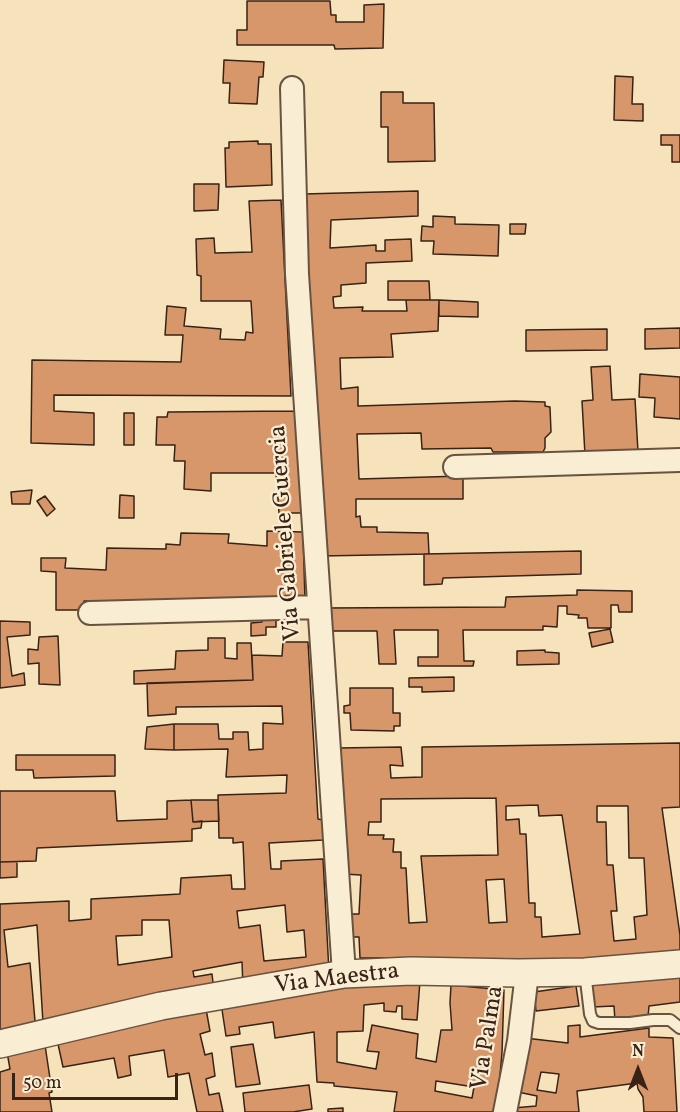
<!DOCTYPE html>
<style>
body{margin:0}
#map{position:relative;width:680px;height:1112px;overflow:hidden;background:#f6e3bc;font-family:Vollkorn,serif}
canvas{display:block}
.north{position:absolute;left:608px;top:1040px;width:60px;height:60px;-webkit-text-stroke:4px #f9edd3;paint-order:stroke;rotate:0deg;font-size:16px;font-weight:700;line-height:24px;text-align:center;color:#382316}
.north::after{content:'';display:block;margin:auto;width:21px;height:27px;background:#382316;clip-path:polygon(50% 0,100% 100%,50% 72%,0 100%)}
.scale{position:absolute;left:12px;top:1073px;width:166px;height:27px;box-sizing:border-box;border:3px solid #382316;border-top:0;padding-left:8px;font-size:18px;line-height:21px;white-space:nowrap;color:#382316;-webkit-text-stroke:4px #f9edd3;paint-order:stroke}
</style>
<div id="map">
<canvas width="680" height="1112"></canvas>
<div class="north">N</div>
<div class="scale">50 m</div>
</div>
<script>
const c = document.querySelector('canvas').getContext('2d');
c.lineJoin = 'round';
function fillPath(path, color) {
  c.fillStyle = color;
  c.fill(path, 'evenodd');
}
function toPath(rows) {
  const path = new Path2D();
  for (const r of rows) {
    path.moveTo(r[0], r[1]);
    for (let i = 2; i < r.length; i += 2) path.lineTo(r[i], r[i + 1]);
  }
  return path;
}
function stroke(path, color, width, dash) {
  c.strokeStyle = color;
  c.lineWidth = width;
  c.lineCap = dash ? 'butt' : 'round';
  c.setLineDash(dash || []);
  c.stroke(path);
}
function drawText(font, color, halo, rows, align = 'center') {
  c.font = font + ' Vollkorn,serif';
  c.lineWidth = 4.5;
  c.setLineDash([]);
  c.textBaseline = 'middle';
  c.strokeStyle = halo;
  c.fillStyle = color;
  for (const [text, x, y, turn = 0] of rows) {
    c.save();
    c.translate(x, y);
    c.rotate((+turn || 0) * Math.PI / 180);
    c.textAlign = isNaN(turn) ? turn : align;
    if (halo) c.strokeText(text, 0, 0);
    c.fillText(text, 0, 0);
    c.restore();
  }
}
const building = toPath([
 [247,1,330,1,331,15,336,15,336,22,364,22,364,5,384,4,383,48,335,49,334,45,237,45,237,30,247,30,247,1],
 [224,60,264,62,263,77,259,77,257,104,229,103,230,83,223,83,224,60],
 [615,76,633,77,632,104,643,104,643,121,614,120,615,76],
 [381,92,403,92,403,103,434,103,435,161,388,162,388,127,381,127,381,92],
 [661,135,680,135,680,162,672,162,672,145,661,145,661,135],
 [258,141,258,144,271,144,272,185,226,187,225,148,229,148,229,142,258,141],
 [194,184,219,184,218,210,194,211,194,184],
 [418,191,418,216,331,220,330,248,376,245,376,251,385,251,385,240,411,239,412,261,366,263,366,283,341,285,341,296,333,297,334,308,363,307,362,311,407,311,406,300,439,300,438,331,391,334,393,357,340,358,341,389,358,387,358,406,515,401,545,402,545,406,550,407,551,432,545,438,545,448,543,452,493,452,491,448,422,449,421,433,357,434,359,479,463,476,463,499,356,499,356,517,360,516,361,527,377,527,377,532,428,533,429,554,321,556,303,194,418,191],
 [281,200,291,396,54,395,54,411,94,413,94,445,31,443,32,360,181,362,183,335,165,335,167,306,186,308,184,326,221,329,220,339,245,340,246,332,253,333,251,301,201,301,201,276,197,275,196,239,214,238,215,253,252,252,249,201,281,200],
 [433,216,455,217,455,224,499,225,498,256,433,254,434,241,421,241,422,226,433,227,433,216],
 [510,224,526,224,525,234,510,234,510,224],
 [388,281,429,281,430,300,388,300,388,281],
 [439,300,478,302,478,317,439,316,439,300],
 [680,328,680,348,645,349,645,329,680,328],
 [607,329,607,350,526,351,526,330,607,329],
 [610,366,612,400,635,399,638,452,585,455,582,401,593,400,591,367,610,366],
 [640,374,680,377,680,419,654,417,655,398,639,397,640,374],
 [296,411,302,513,279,513,276,473,211,473,211,491,184,489,185,461,174,461,175,445,156,445,157,417,167,417,168,412,296,411],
 [124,413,134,413,134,445,124,445,124,413],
 [32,490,30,504,12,504,11,492,32,490],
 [120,495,134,496,134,518,119,518,120,495],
 [45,496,55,509,47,516,37,501,45,496],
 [267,531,303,532,305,601,84,601,83,610,56,610,56,572,41,571,41,558,66,558,65,568,106,570,107,548,166,549,166,544,180,545,181,533,229,534,228,543,267,546,267,531],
 [581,551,581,574,443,578,442,584,424,585,424,554,581,551],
 [577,590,632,591,632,612,619,612,618,605,611,605,611,628,588,628,587,618,578,618,579,615,567,614,567,606,558,606,557,627,543,626,543,630,463,630,464,661,474,661,473,666,418,666,418,657,438,657,438,630,394,630,396,664,379,664,377,631,327,631,326,608,505,607,506,597,577,595,577,590],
 [262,613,276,614,276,627,266,627,266,635,251,636,251,623,262,622,262,613],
 [0,621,30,622,30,635,7,637,12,676,24,673,25,685,0,688,0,621],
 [610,629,613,642,592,647,589,633,610,629],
 [58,636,60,685,39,684,39,663,28,664,28,649,38,650,39,637,58,636],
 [208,638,225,638,225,658,237,659,237,643,251,643,253,680,134,684,134,671,175,669,176,651,208,650,208,638],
 [283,642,308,642,318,819,323,820,323,840,269,843,271,869,281,869,281,861,323,859,329,972,243,987,242,962,193,971,194,977,212,974,214,991,43,1023,37,925,4,930,8,967,30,963,35,1021,33,1030,0,1035,0,904,69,901,69,921,91,919,91,899,180,894,181,878,231,875,232,889,245,889,243,842,233,843,233,838,219,838,218,795,286,793,287,775,226,777,228,749,174,750,174,724,218,724,219,739,233,739,233,732,248,732,249,750,263,749,263,723,283,724,282,706,176,707,176,714,148,716,147,683,253,680,252,655,282,656,283,642],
 [285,905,287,932,304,930,306,957,264,961,260,925,239,928,237,911,285,905],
 [142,920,169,920,172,957,118,965,116,936,142,935,142,920],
 [545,650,545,652,559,653,559,664,517,665,517,651,545,650],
 [454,677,454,691,422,692,422,687,409,687,409,678,454,677],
 [350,688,393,688,393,713,400,713,400,726,394,726,394,731,351,730,350,713,344,713,344,706,350,705,350,688],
 [174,724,174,750,145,749,147,727,174,724],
 [680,743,680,807,662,808,680,935,680,956,389,964,389,958,360,958,359,937,342,937,343,914,359,914,361,875,343,874,338,748,401,747,403,766,390,765,391,778,422,777,422,747,680,743],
 [496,798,498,855,421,856,427,922,409,923,406,868,401,868,401,852,393,852,394,839,383,839,384,835,368,835,369,822,381,822,381,799,496,798],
 [538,805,539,816,562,815,580,934,542,937,541,917,535,917,535,903,529,903,526,834,520,834,519,819,506,820,506,806,538,805],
 [597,806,628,806,629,858,644,858,647,915,634,917,636,939,614,941,611,911,617,911,613,865,607,865,606,822,597,822,597,806],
 [504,879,507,922,489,923,486,880,504,879],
 [16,755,115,755,115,776,34,778,33,770,16,770,16,755],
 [0,791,115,791,117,821,167,819,167,801,191,800,193,822,202,821,201,828,192,829,192,841,37,848,36,861,0,862,0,791],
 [191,800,218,800,219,821,193,822,191,800],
 [0,862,17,862,17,877,0,878,0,862],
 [680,974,680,1002,649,1006,648,1017,615,1021,614,1006,592,1007,589,983,680,974],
 [420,981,417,1020,402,1019,402,1006,397,1006,396,1012,384,1011,384,1003,364,1005,363,1031,337,1032,337,1062,376,1069,379,1052,367,1051,372,1025,418,1034,416,1058,436,1062,441,1030,452,1030,450,1003,451,985,504,990,502,1053,499,1086,493,1112,394,1112,397,1092,334,1086,334,1083,317,1082,314,1032,275,1038,273,1022,239,1027,240,1034,226,1036,221,1003,377,982,420,981],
 [436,1081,474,1087,472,1098,435,1091,436,1081],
 [576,986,579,1006,536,1011,534,992,576,986],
 [206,1009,210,1031,200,1034,205,1055,212,1053,215,1076,206,1079,209,1095,219,1093,223,1112,197,1112,189,1073,168,1077,164,1050,129,1056,131,1075,118,1078,114,1058,63,1067,58,1044,206,1009],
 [580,1025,580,1037,649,1028,649,1037,673,1038,677,1112,644,1112,643,1097,638,1089,637,1083,577,1091,579,1112,513,1112,513,1108,536,1106,537,1096,513,1091,525,1038,568,1043,568,1026,580,1025],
 [541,1072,559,1074,556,1093,537,1090,541,1072],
 [253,1044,260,1084,236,1087,231,1047,253,1044],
 [45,1045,52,1092,49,1093,52,1112,0,1112,0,1072,10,1069,7,1052,45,1045],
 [309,1085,312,1109,293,1112,245,1112,243,1093,309,1085],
 [343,1108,343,1112,328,1112,328,1109,343,1108]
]);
fillPath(building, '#d8976b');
stroke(building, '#382316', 1.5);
const service = toPath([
 [585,972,590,1014,593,1021,599,1023,630,1023,653,1020,670,1020,680,1028]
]);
const minor = toPath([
 [292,88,297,274,344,974],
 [455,467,680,460],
 [90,613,319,607],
 [505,1112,519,1041,527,973]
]);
const tertiary = toPath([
 [0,1044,161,1006,344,974,411,971,518,973,585,972,680,964]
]);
stroke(service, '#685340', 14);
stroke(minor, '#685340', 26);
stroke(tertiary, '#685340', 30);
stroke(service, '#f9edd3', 10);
stroke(minor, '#f9edd3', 22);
stroke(tertiary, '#f9edd3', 27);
drawText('24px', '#382316', '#f9edd3', [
 ["Via Gabriele Guercia",287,533,-94],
 ["Via Maestra",337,980,-7],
 ["Via Palma",489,1038,-81]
]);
</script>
